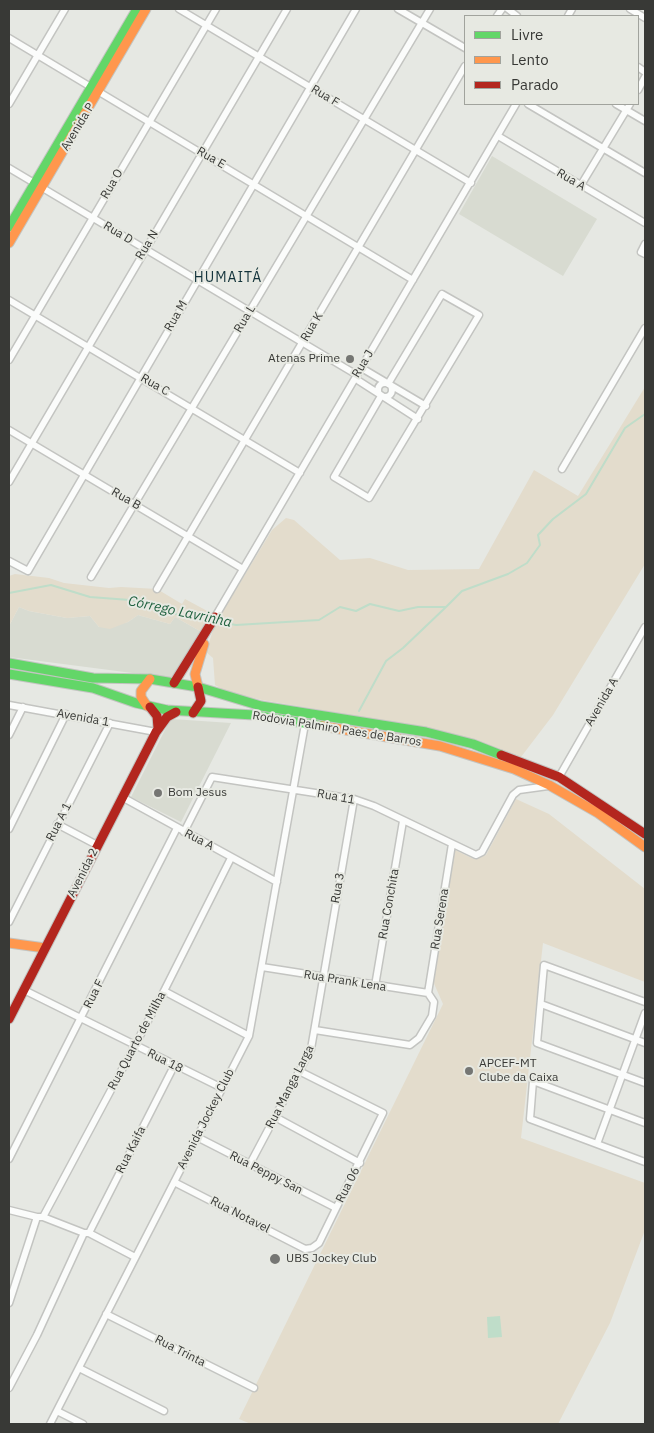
<!DOCTYPE html>
<meta charset="utf-8">
<style>
body{margin:0}
#map{position:relative;width:654px;height:1433px;overflow:hidden;background:#e6e8e3;font-family:"IBM Plex Sans",sans-serif}
canvas{display:block}
.frame{position:absolute;inset:0;border:10px solid #383936;pointer-events:none}
.legend{position:absolute;left:464px;top:15px;width:175px;height:90px;box-sizing:border-box;background:#e7e9e2;border:1px solid #a1a39d;margin:0;padding:6px 9px;list-style:none;font-size:15px;color:#383936}
.legend li{display:flex;align-items:center;gap:10px;height:25px}
.legend b{width:25px;border:1px solid #a1a39d}
</style>
<div id="map">
<canvas width="654" height="1433"></canvas>
<div class="frame"></div>
<ul class="legend">
<li><b style="height:6px;background:#63d668"></b>Livre</li>
<li><b style="height:6px;background:#ff974d"></b>Lento</li>
<li><b style="height:6px;background:#b3261e"></b>Parado</li>
</ul>
</div>
<script>
const c = document.querySelector('canvas').getContext('2d');
c.lineJoin = 'round';
function fillPath(path, color) {
  c.fillStyle = color;
  c.fill(path, 'evenodd');
}
function toPath(rows) {
  const path = new Path2D();
  for (const r of rows) {
    if (r.length === 3) {
      path.moveTo(r[0] + r[2], r[1]);
      path.arc(r[0], r[1], r[2], 0, 2 * Math.PI);
      continue;
    }
    path.moveTo(r[0], r[1]);
    for (let i = 2; i < r.length; i += 2) path.lineTo(r[i], r[i + 1]);
  }
  return path;
}
function stroke(path, color, width, dash) {
  c.strokeStyle = color;
  c.lineWidth = width;
  c.lineCap = dash ? 'butt' : 'round';
  c.setLineDash(dash || []);
  c.stroke(path);
}
function drawText(font, color, halo, rows, align = 'center') {
  c.font = font + ' "IBM Plex Sans",sans-serif';
  c.lineWidth = 4;
  c.setLineDash([]);
  c.textBaseline = 'middle';
  c.strokeStyle = halo;
  c.fillStyle = color;
  for (const [text, x, y, turn = 0] of rows) {
    c.save();
    c.translate(x, y);
    c.rotate((+turn || 0) * Math.PI / 180);
    c.textAlign = isNaN(turn) ? turn : align;
    if (halo) c.strokeText(text, 0, 0);
    c.fillText(text, 0, 0);
    c.restore();
  }
}
fillPath(toPath([
 [492,156,597,219,563,276,459,214],
 [19,607,29,611,67,618,90,616,99,627,128,622,138,615,170,624,175,617,200,631,171,678,9,657,9,626],
 [172,719,231,723,181,822,131,797,169,722]
]), '#d8dbd1');
fillPath(toPath([
 [645,387,645,564,553,715,521,757,433,729,262,700,225,691,215,685,213,658,206,652,215,624,272,530,286,518,294,520,340,560,370,558,408,570,479,569,534,470,578,496],
 [15,574,49,578,64,583,109,588,121,587,157,589,182,604,185,599,211,613,200,631,175,617,170,624,138,615,128,622,110,629,99,627,90,616,67,618,29,611,19,607,9,626,9,576],
 [516,799,549,814,645,889,645,982,543,943,521,1138,645,1183,645,1230,610,1323,558,1424,251,1424,239,1419,443,1004,432,979,455,850,474,859,486,855]
]), '#e3dccc');
fillPath(toPath([
 [500,1316,502,1337,488,1338,487,1317]
]), '#bfddc9');
stroke(toPath([
 [9,593,51,585,90,597,143,601,175,614,211,620],
 [215,621,236,625,319,620,340,607,356,611,370,604,399,611,418,607,446,607,462,591,508,574,527,563,540,545,538,535,553,519,586,494,625,428,645,414],
 [359,711,386,661,403,648,446,607]
]), '#bfddc9', 2);
const street = toPath([
 [179,9,471,183],
 [398,9,465,48],
 [508,9,517,16],
 [630,9,645,18],
 [497,16,502,9],
 [568,16,572,9],
 [9,38,413,280],
 [638,67,645,72],
 [638,90,645,77],
 [9,104,65,9],
 [528,104,645,173],
 [616,104,645,121],
 [498,136,645,223],
 [9,168,357,375],
 [581,185,630,104],
 [645,244,641,252,645,254],
 [9,300,300,473],
 [9,360,216,9],
 [365,370,426,406],
 [359,381,418,419],
 [385,390,7],
 [381,396,334,477,369,498,479,315,442,294,388,384],
 [9,430,243,569],
 [562,469,645,328],
 [9,482,287,9],
 [9,561,28,571,356,9],
 [91,577,430,9],
 [157,589,465,66],
 [215,617,516,104],
 [9,705,156,732],
 [9,735,23,707],
 [559,777,645,627],
 [122,797,277,882],
 [57,824,97,845],
 [9,829,66,714],
 [184,832,212,777,354,799,374,806,476,855,482,852,513,795,519,790,548,786],
 [9,922,110,723],
 [262,967,428,993],
 [375,986,403,821],
 [24,990,222,1088],
 [164,991,249,1036],
 [428,993,452,844],
 [645,1002,544,965,537,1043,645,1083],
 [541,1004,645,1043],
 [315,1030,410,1045,419,1038,432,1016,434,1002,428,993],
 [275,1117,360,1163],
 [645,1123,533,1081,530,1119,645,1162],
 [197,1137,336,1208],
 [597,1144,645,1013],
 [9,1159,177,828],
 [250,1164,311,1049,354,799],
 [174,1182,305,1249,312,1248,319,1243,383,1113,299,1071],
 [9,1210,37,1217,9,1303],
 [37,1217,43,1217,164,991,231,858],
 [43,1217,84,1233],
 [89,1233,174,1066],
 [89,1233,135,1257],
 [106,1314,254,1388],
 [79,1368,164,1411],
 [9,1388,37,1335,84,1233,89,1233],
 [57,1411,83,1424],
 [50,1424,249,1036,305,724]
]);
const fast = toPath([
 [9,227,137,9],
 [9,663,93,678,150,679,198,687,261,706,426,732,473,744,501,755],
 [9,674,93,688,136,703,167,710,254,715,322,726]
]);
const slow = toPath([
 [9,243,146,9],
 [198,687,195,674,204,644],
 [147,706,141,697,141,691,150,679],
 [322,726,440,746,514,769,549,785,598,813,645,847],
 [9,943,45,948]
]);
const jam = toPath([
 [174,683,215,617],
 [150,707,157,716,158,728],
 [193,713,201,701,198,687],
 [501,755,559,777,645,834],
 [9,1019,156,732,167,717,176,712]
]);
stroke(street, '#c3c4c1', 9);
stroke(fast, '#c3c4c1', 11);
stroke(slow, '#c3c4c1', 11);
stroke(jam, '#c3c4c1', 11);
stroke(street, '#fbfcfb', 6);
stroke(fast, '#63d668', 9);
stroke(slow, '#ff974d', 9);
stroke(jam, '#b3261e', 9);
for (const [x, y, r, color] of [
 [350,359,5,"#757673"],
 [158,793,5,"#757673"],
 [469,1071,5,"#757673"],
 [275,1259,6,"#757673"]
]) {
  const dot = new Path2D();
  dot.arc(x, y, r, 0, 2 * Math.PI);
  c.fillStyle = color;
  c.fill(dot);
  stroke(dot, '#e7e9e2', 2);
}
drawText('12px', '#383936', '#e7e9e2', [
 ["Rua F",325,96,31],
 ["Avenida P",78,127,-59],
 ["Rua E",211,158,30],
 ["Rua A",571,180,31],
 ["Rua O",112,184,-60],
 ["Rua D",118,233,31],
 ["Rua N",147,245,-59],
 ["Rua M",176,316,-60],
 ["Rua L",245,319,-59],
 ["Rua K",312,327,-59],
 ["Rua J",363,364,-59],
 ["Rua C",155,385,30],
 ["Rua B",126,499,30],
 ["Avenida A",602,702,-60],
 ["Avenida 1",83,718,10],
 ["Rodovia Palmiro Paes de Barros",337,729,9],
 ["Rua 11",336,797,10],
 ["Rua A 1",59,822,-63],
 ["Rua A",199,840,28],
 ["Avenida 2",83,873,-63],
 ["Rua 3",338,888,-80],
 ["Rua Conchita",389,904,-80],
 ["Rua Serena",440,919,-81],
 ["Rua Prank Lena",345,981,9],
 ["Rua F",94,994,-63],
 ["Rua Quarto de Milha",137,1041,-62],
 ["Rua 18",165,1061,27],
 ["Rua Manga Larga",290,1087,-63],
 ["Avenida Jockey Club",206,1119,-63],
 ["Rua Kaifa",131,1150,-63],
 ["Rua Peppy San",266,1173,27],
 ["Rua 06",348,1185,-63],
 ["Rua Notavel",240,1215,27],
 ["Rua Trinta",180,1351,27]
]);
drawText('12px', '#383936', '#e7e9e2', [
 ["Atenas Prime",340,359,"right"],
 ["Bom Jesus",168,793],
 ["APCEF-MT",479,1064],
 ["Clube da Caixa",479,1078],
 ["UBS Jockey Club",286,1259]
], 'left');
c.letterSpacing = '1px';
drawText('14px', '#13333b', '#e7e9e2', [
 ["HUMAITÁ",228,278]
]);
c.letterSpacing = '0px';
drawText('italic 14px', '#1f613f', '#e7e9e2', [
 ["Córrego Lavrinha",180,612,12]
]);
</script>
